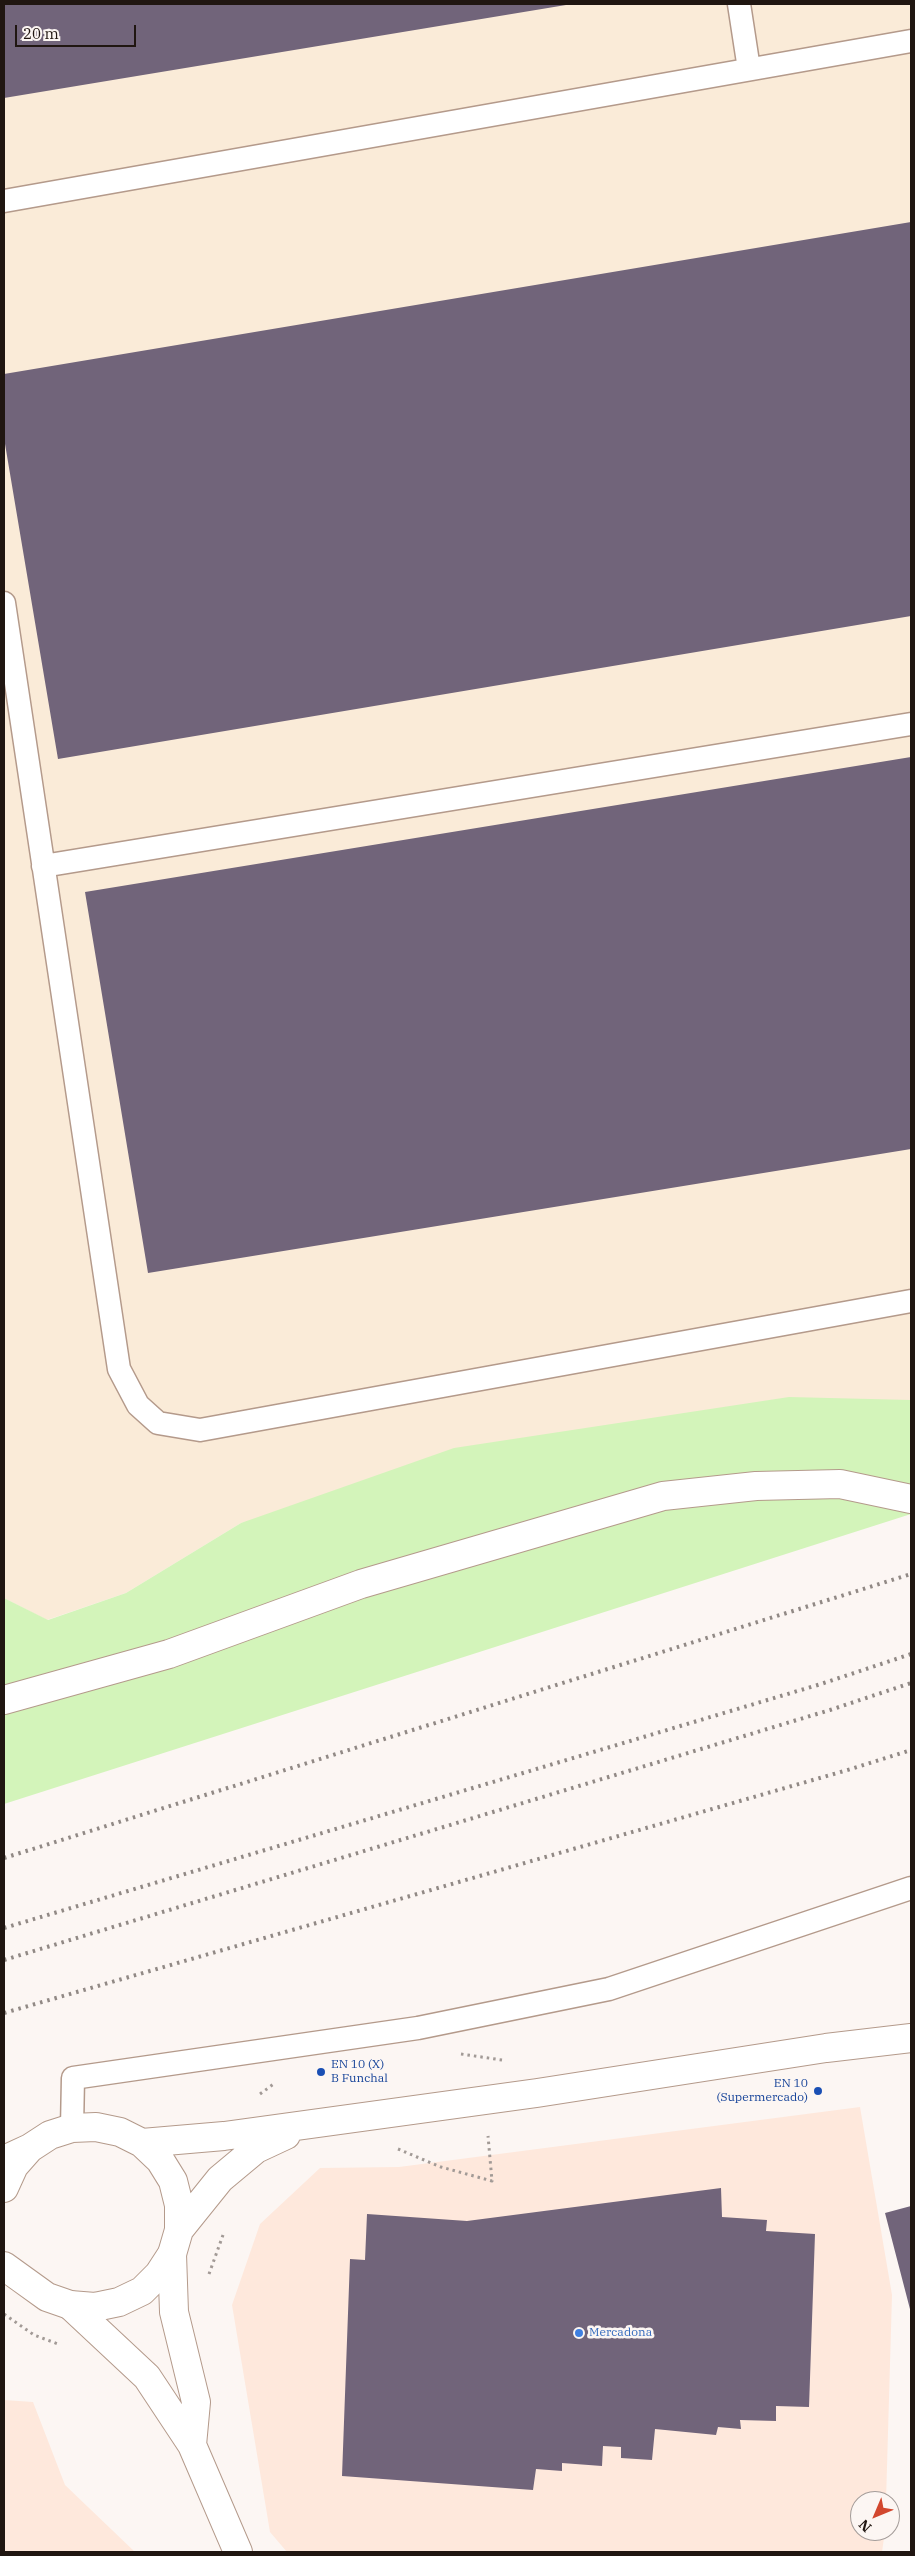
<!DOCTYPE html>
<style>
body{margin:0}
#map{position:relative;width:915px;height:2556px;overflow:hidden;background:#fcf6f3;font-family:"IBM Plex Serif",serif}
canvas{display:block}
.frame{position:absolute;inset:0;border:5px solid #201611;pointer-events:none}
.north{position:absolute;left:850px;top:2491px;width:50px;height:50px;box-sizing:border-box;background:#fcf6f3;border:1px solid #a49c99;border-radius:50%;rotate:225deg;font-size:14px;font-weight:700;line-height:20px;text-align:center;color:#201611}
.north::after{content:'';display:block;margin:auto;width:18px;height:22px;background:#d2472e;clip-path:polygon(50% 0,100% 100%,50% 72%,0 100%)}
.scale{position:absolute;left:15px;top:25px;width:121px;height:22px;box-sizing:border-box;border:2px solid #201611;border-top:0;padding-left:6px;font-size:15px;line-height:18px;white-space:nowrap;color:#201611;-webkit-text-stroke:4px #fcf6f3;paint-order:stroke}
</style>
<div id="map">
<canvas width="915" height="2556"></canvas>
<div class="frame"></div>
<div class="north">N</div>
<div class="scale">20 m</div>
</div>
<script>
const c = document.querySelector('canvas').getContext('2d');
c.lineJoin = 'round';
function fillPath(path, color) {
  c.fillStyle = color;
  c.fill(path, 'evenodd');
}
function toPath(rows) {
  const path = new Path2D();
  for (const r of rows) {
    path.moveTo(r[0], r[1]);
    for (let i = 2; i < r.length; i += 2) path.lineTo(r[i], r[i + 1]);
  }
  return path;
}
function stroke(path, color, width, dash) {
  c.strokeStyle = color;
  c.lineWidth = width;
  c.lineCap = dash ? 'butt' : 'round';
  c.setLineDash(dash || []);
  c.stroke(path);
}
function drawText(font, color, halo, rows, align = 'center') {
  c.font = font + ' "IBM Plex Serif",serif';
  c.lineWidth = 5;
  c.setLineDash([]);
  c.textBaseline = 'middle';
  c.strokeStyle = halo;
  c.fillStyle = color;
  for (const [text, x, y, turn = 0] of rows) {
    c.save();
    c.translate(x, y);
    c.rotate((+turn || 0) * Math.PI / 180);
    c.textAlign = isNaN(turn) ? turn : align;
    if (halo) c.strokeText(text, 0, 0);
    c.fillText(text, 0, 0);
    c.restore();
  }
}
fillPath(toPath([
 [860,2107,892,2295,886,2501,860,2501,860,2531,885,2531,882,2552,287,2552,270,2532,232,2305,260,2224,320,2168,399,2167],
 [4,2400,33,2402,65,2485,135,2552,4,2552]
]), '#fee8dc');
fillPath(toPath([
 [4,4,911,4,911,1400,241,1523,126,1593,47,1620,4,1598]
]), '#faebd8');
fillPath(toPath([
 [789,1397,911,1400,911,1514,4,1804,4,1598,48,1620,126,1593,241,1523,454,1448]
]), '#d3f4ba');
fillPath(toPath([
 [4,4,566,4,566,5,4,98],
 [911,222,911,616,58,759,4,438,4,374],
 [911,757,911,1149,148,1273,85,892],
 [721,2188,722,2217,767,2220,766,2231,815,2234,809,2407,776,2406,776,2421,740,2420,741,2429,718,2427,716,2435,655,2429,652,2460,621,2458,621,2447,603,2446,602,2466,562,2463,562,2471,536,2469,533,2490,342,2476,350,2259,365,2260,367,2214,467,2221],
 [911,2206,911,2313,885,2213]
]), '#71647a');
const lane = toPath([
 [739,4,749,69],
 [4,201,911,41],
 [4,603,119,1369,138,1405,158,1423,200,1430,911,1301],
 [43,866,911,724],
 [72,2128,73,2078,418,2028,609,1989,911,1888]
]);
const street = toPath([
 [4,1700,169,1654,361,1584,663,1496,756,1486,840,1484,911,1499]
]);
const secondary = toPath([
 [172,2254,174,2312,196,2402,192,2445],
 [70,2305,147,2377,192,2445,238,2552]
]);
const primary = toPath([
 [142,2143,224,2136,537,2093,826,2048,911,2038],
 [4,2160,30,2148,50,2135,72,2128,96,2127,120,2132,142,2143,160,2160,173,2181,179,2205,179,2230,172,2254,159,2274,142,2291,119,2302,95,2307,70,2305,47,2297,4,2266],
 [4,2188,14,2166,29,2149],
 [179,2230,220,2179,256,2149,286,2135]
]);
stroke(lane, '#b49a8b', 25);
stroke(street, '#b49a8b', 30);
stroke(secondary, '#b49a8b', 30);
stroke(primary, '#b49a8b', 30);
stroke(toPath([
 [461,2054,502,2060],
 [260,2094,275,2083],
 [398,2149,441,2167,492,2181,488,2136],
 [209,2274,223,2235],
 [4,2314,34,2335,58,2344]
]), '#a29a96', 3, [2.5, 4]);
stroke(lane, '#fff', 22);
stroke(street, '#fff', 28);
stroke(secondary, '#fff', 28);
stroke(primary, '#fff', 28);
stroke(toPath([
 [4,1858,911,1574],
 [4,1928,821,1684,911,1654],
 [4,1960,830,1710,911,1683],
 [4,2013,851,1769,911,1750]
]), '#918985', 4, [2.5, 5]);
for (const [x, y, r, color] of [
 [321,2072,5,"#1a4fb4"],
 [818,2091,5,"#1a4fb4"],
 [579,2333,5,"#3f7fe0"]
]) {
  const dot = new Path2D();
  dot.arc(x, y, r, 0, 2 * Math.PI);
  c.fillStyle = color;
  c.fill(dot);
  stroke(dot, '#fcf6f3', 2);
}
drawText('12px', '#164399', '#fcf6f3', [
 ["EN 10 (X)",331,2065],
 ["B Funchal",331,2079],
 ["EN 10",808,2084,"right"],
 ["(Supermercado)",808,2098,"right"]
], 'left');
drawText('12px', '#366cbe', '#fcf6f3', [
 ["Mercadona",589,2333]
], 'left');
</script>
